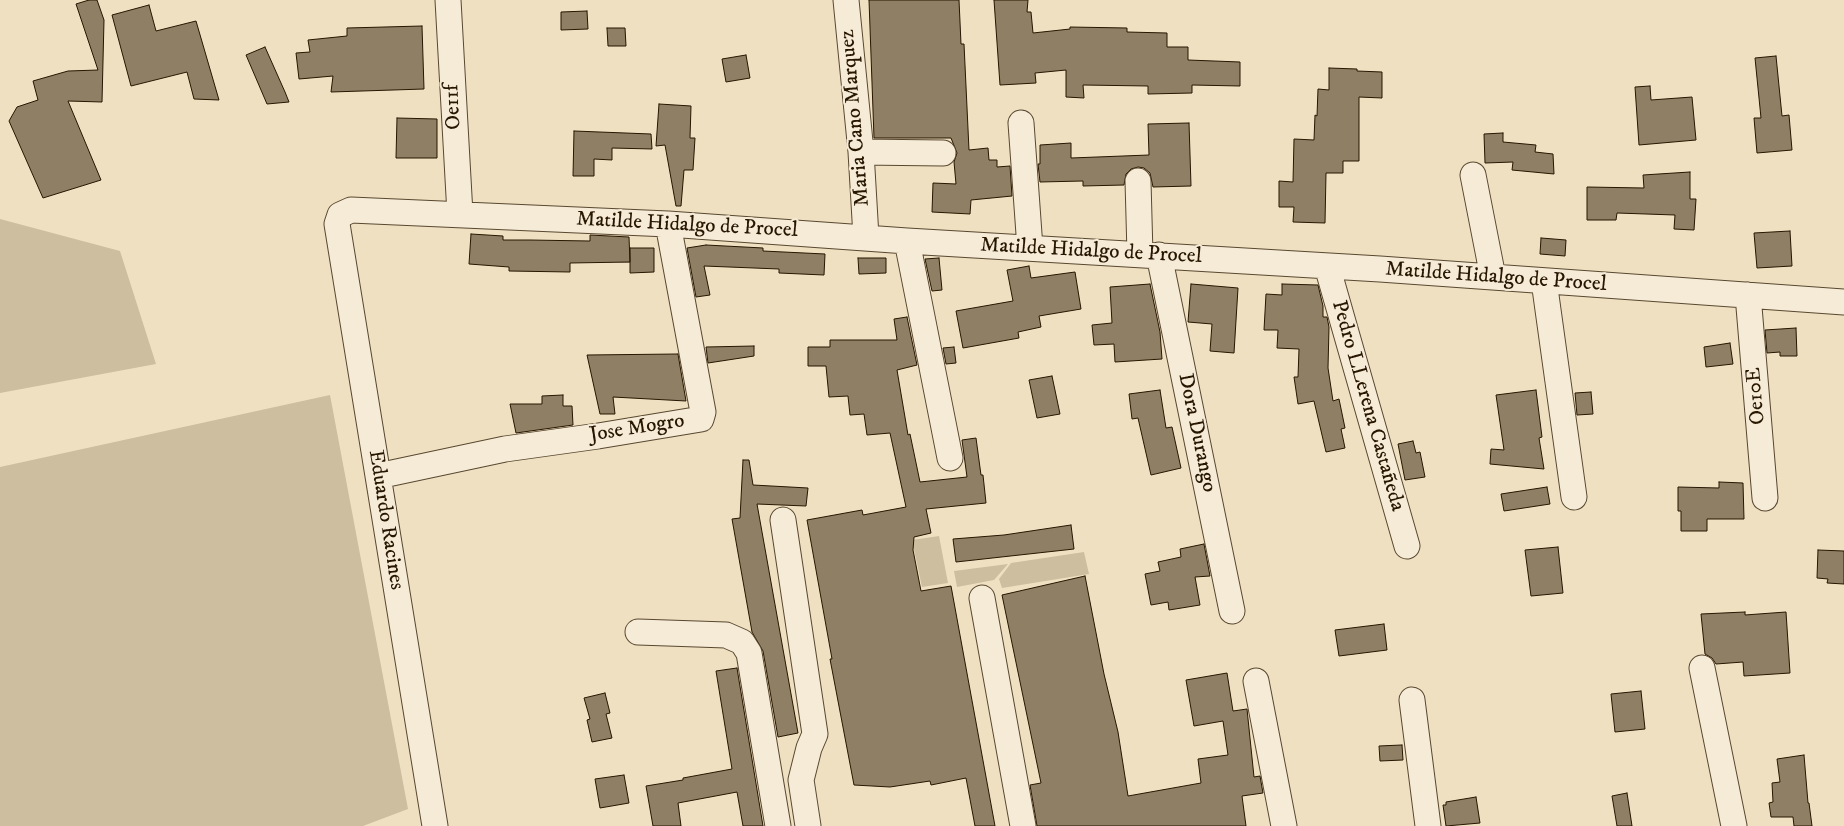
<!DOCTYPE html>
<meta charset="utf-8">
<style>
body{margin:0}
canvas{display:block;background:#efe0c1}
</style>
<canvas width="1844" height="826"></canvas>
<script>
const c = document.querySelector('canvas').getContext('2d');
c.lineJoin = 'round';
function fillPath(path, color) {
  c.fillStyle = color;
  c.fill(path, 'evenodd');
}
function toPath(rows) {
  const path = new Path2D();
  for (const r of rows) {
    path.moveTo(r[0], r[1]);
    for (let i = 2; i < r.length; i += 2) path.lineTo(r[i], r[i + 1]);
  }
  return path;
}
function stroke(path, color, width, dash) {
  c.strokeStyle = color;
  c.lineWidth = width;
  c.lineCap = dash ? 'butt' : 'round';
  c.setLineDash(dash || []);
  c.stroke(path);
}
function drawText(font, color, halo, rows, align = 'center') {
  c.font = font + ' "IM FELL DW Pica",serif';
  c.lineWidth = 4;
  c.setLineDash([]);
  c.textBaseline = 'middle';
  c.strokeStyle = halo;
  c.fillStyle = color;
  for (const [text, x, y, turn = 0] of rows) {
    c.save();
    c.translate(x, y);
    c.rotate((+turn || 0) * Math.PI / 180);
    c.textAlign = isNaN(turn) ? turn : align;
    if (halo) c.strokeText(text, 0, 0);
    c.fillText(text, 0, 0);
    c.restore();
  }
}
fillPath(toPath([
 [0,219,120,251,156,364,0,393],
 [330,395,408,809,363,826,0,826,0,467],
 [939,536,948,583,922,587,912,540],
 [1084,552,1089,574,1002,588,999,579,1011,563],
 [1008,564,994,580,957,587,954,571]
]), '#cdbea0');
const building = toPath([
 [89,0,97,0,104,20,102,102,68,101,101,180,43,198,9,121,17,107,38,100,33,81,68,71,98,70,76,4,89,0],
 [869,0,959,0,961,44,964,44,969,150,988,148,989,160,997,160,997,167,1010,166,1012,196,971,200,970,214,932,212,933,183,956,184,954,162,957,153,951,138,874,138,869,0],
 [994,0,1028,0,1027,12,1031,12,1033,33,1070,29,1070,27,1127,28,1127,32,1167,33,1167,47,1188,47,1188,60,1240,62,1240,86,1192,85,1192,93,1148,94,1148,86,1083,85,1084,98,1066,97,1066,70,1035,73,1036,83,1000,85,994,0],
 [149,5,156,31,196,21,219,100,194,99,187,72,131,86,112,15,149,5],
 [587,11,588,29,561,30,561,12,587,11],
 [422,26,424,89,331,92,333,76,299,79,296,53,310,52,308,40,347,36,347,28,422,26],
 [607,28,625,28,626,46,608,46,607,28],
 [265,47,285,92,289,102,267,104,246,55,265,47],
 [746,55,750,78,726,82,722,59,746,55],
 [1776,56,1782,116,1789,115,1792,150,1757,153,1754,118,1761,118,1755,58,1776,56],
 [1329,68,1357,69,1357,71,1382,72,1382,98,1359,97,1359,161,1343,161,1343,173,1326,173,1325,223,1293,222,1294,207,1279,207,1279,181,1293,182,1294,139,1314,140,1315,115,1317,116,1318,89,1329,90,1329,68],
 [1650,86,1651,100,1692,97,1696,140,1639,145,1635,87,1650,86],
 [659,104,691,106,690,138,695,138,693,170,684,170,681,206,676,206,665,145,656,146,659,104],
 [397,118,437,119,437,158,396,158,397,118],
 [1189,123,1191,186,1153,187,1150,173,1144,168,1138,167,1131,169,1126,174,1124,185,1083,186,1083,181,1040,182,1038,164,1040,164,1040,145,1071,143,1071,158,1149,155,1148,124,1189,123],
 [574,131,651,134,652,149,612,148,612,160,594,159,594,176,573,176,574,131],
 [1503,133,1503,142,1536,145,1535,152,1553,154,1554,174,1512,170,1513,162,1485,163,1484,134,1503,133],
 [1690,172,1690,199,1696,199,1694,230,1674,229,1675,215,1617,213,1616,220,1587,220,1587,187,1644,188,1643,175,1690,172],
 [1790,231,1792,266,1757,268,1754,233,1790,231],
 [471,234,503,236,503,240,530,240,590,241,590,235,629,237,630,262,570,263,570,272,509,271,509,267,469,264,471,234],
 [1541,238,1566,240,1565,256,1540,254,1541,238],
 [706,245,763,248,763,251,825,254,824,275,779,273,779,269,704,266,710,295,696,297,687,248,706,245],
 [630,248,654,248,654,272,630,273,630,248],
 [858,258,886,258,886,273,859,274,858,258],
 [939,258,942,290,932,291,925,259,939,258],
 [1029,266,1031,278,1075,272,1081,309,1039,316,1041,327,1018,332,1019,338,963,348,956,311,1013,301,1007,270,1029,266],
 [1150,284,1160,332,1162,359,1115,362,1114,344,1094,345,1092,325,1112,323,1110,287,1150,284],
 [1191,284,1238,288,1234,353,1210,351,1212,324,1188,322,1191,284],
 [1282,284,1318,285,1323,306,1323,317,1327,317,1329,327,1328,368,1333,401,1339,399,1345,428,1341,429,1345,448,1326,452,1314,401,1298,404,1294,377,1298,377,1299,349,1277,348,1278,330,1264,330,1266,294,1282,295,1282,284],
 [907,317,917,365,897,370,908,435,910,434,920,482,967,477,962,440,976,438,981,475,983,475,986,503,926,509,931,533,914,537,913,550,921,591,951,586,995,826,975,826,966,778,931,785,930,781,890,787,854,785,830,659,832,659,807,520,862,510,863,515,906,507,890,433,867,435,864,414,850,415,848,396,829,397,826,366,808,366,808,347,830,347,830,340,897,340,894,319,907,317],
 [1796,328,1797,356,1780,356,1780,352,1767,353,1765,330,1796,328],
 [1730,343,1733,364,1706,367,1704,347,1730,343],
 [754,346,754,356,708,363,706,347,754,346],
 [954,347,956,363,946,364,943,348,954,347],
 [678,354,686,401,613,397,615,414,600,414,587,355,678,354],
 [1052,376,1060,414,1037,418,1029,380,1052,376],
 [1160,390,1166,428,1172,427,1181,468,1151,475,1138,418,1132,419,1129,394,1160,390],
 [1536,390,1542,437,1539,438,1544,469,1490,464,1491,449,1504,450,1496,395,1536,390],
 [1591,392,1593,414,1577,415,1575,393,1591,392],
 [563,395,563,406,572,406,573,425,516,433,510,404,542,404,542,396,563,395],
 [1413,441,1416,453,1420,452,1425,477,1405,480,1398,444,1413,441],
 [743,460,749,460,753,485,808,488,806,506,757,504,798,733,778,737,763,651,752,632,732,519,740,518,743,460],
 [1719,482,1743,483,1744,519,1707,519,1707,531,1681,531,1681,511,1678,511,1678,487,1719,488,1719,482],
 [1547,487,1550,504,1504,511,1501,494,1547,487],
 [1071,525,1074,549,956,562,953,539,1004,535,1071,525],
 [1204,544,1210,576,1195,577,1200,605,1169,610,1168,602,1151,605,1145,574,1160,571,1158,562,1181,557,1180,549,1204,544],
 [1558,547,1563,593,1531,596,1525,550,1558,547],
 [1818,550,1844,551,1844,584,1827,583,1828,579,1817,578,1818,550],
 [1085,576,1104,674,1118,732,1128,796,1201,783,1198,759,1228,755,1223,721,1194,726,1186,680,1227,673,1233,711,1247,709,1254,777,1260,776,1263,793,1242,796,1246,826,1037,826,1030,785,1041,783,1002,595,1085,576],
 [1745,612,1745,615,1786,612,1790,673,1744,676,1743,662,1716,664,1712,658,1705,654,1701,614,1745,612],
 [1384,624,1387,650,1339,656,1335,630,1384,624],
 [737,668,763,826,743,826,737,792,678,803,681,826,653,826,646,786,683,780,683,778,732,769,716,671,737,668],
 [1641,691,1645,729,1615,732,1611,694,1641,691],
 [605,693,610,713,606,714,612,738,592,742,587,720,590,719,584,698,605,693],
 [1402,745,1403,760,1380,761,1379,746,1402,745],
 [1804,755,1808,803,1809,803,1812,826,1794,826,1793,817,1771,817,1769,803,1773,802,1772,783,1780,782,1777,759,1804,755],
 [624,775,629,803,600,808,595,779,624,775],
 [1627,793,1632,826,1617,826,1612,796,1627,793],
 [1476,797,1480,823,1446,826,1443,805,1446,805,1446,802,1476,797]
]);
fillPath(building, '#8f7f64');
stroke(building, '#271600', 1);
const minor = toPath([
 [448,0,460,214],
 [846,0,861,152,866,237],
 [1021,123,1030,248],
 [861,152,943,153],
 [1473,175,1493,277],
 [1138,181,1140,254],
 [907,241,950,458],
 [1159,255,1232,611],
 [1327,266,1407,546],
 [1544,281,1574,497],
 [1748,295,1765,498],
 [378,476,505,449,598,436,701,419,703,412,668,224],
 [783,520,815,734,809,748,801,780,808,826],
 [982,598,1023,826],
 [638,632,726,635,742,642,749,653,778,826],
 [1702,668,1734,826],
 [1256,681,1284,826],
 [1412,700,1428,826],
 [435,826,337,224,340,215,351,210,668,224,907,241,1380,269,1844,302]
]);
stroke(minor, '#594830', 27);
stroke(minor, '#f5ebd7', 25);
drawText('21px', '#271600', '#f5ebd7', [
 ["Oe11f",454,107,-93],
 ["Maria Cano Marquez",856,118,-95],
 ["Matilde Hidalgo de Procel",687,226,3],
 ["Matilde Hidalgo de Procel",1091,252,3],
 ["Matilde Hidalgo de Procel",1496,278,4],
 ["Oe10E",1757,396,-95],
 ["Pedro LLerena Castañeda",1367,406,74],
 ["Jose Mogro",637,429,-9],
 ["Dora Durango",1196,433,78],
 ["Eduardo Racines",385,520,81]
]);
</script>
